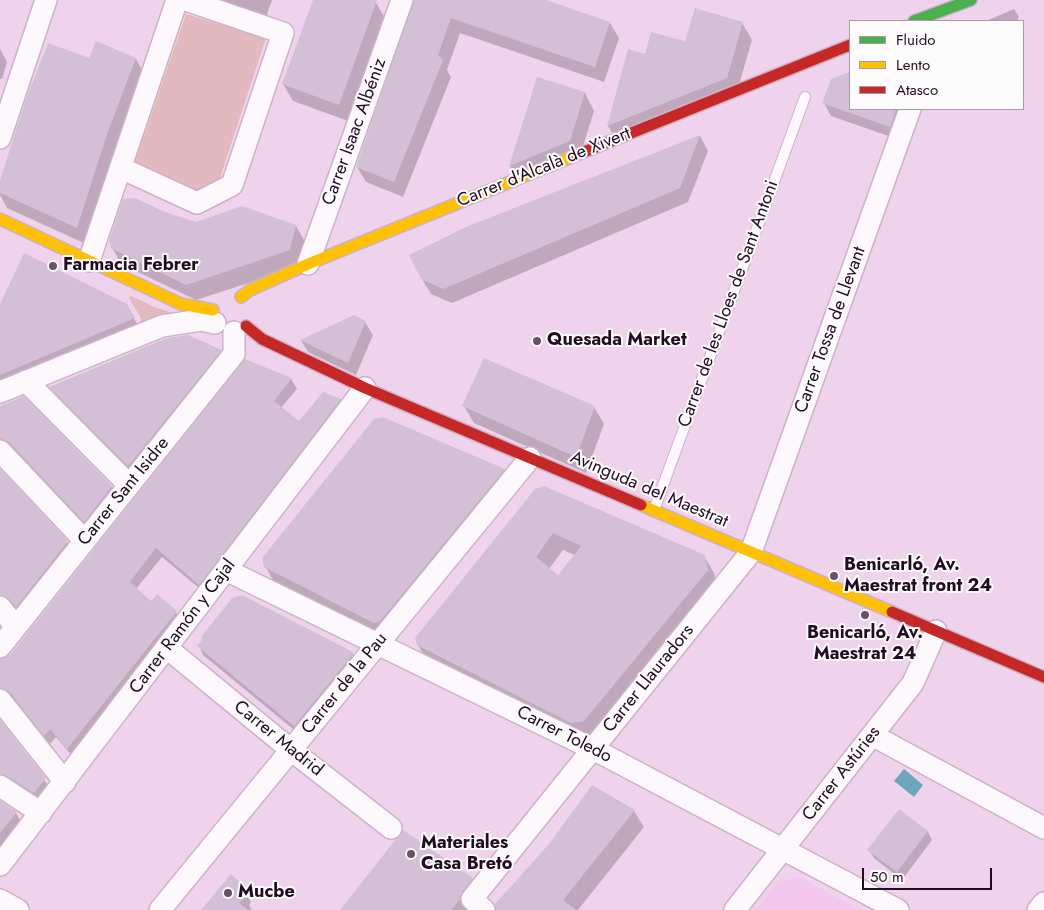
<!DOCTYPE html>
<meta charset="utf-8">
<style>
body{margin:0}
#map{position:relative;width:1044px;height:910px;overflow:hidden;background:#efd3ec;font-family:Jost,sans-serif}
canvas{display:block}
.legend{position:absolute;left:849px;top:20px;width:175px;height:90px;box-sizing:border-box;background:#fbfbfb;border:1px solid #a59ba4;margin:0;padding:6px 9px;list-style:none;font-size:15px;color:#230b21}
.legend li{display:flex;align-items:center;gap:10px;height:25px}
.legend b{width:25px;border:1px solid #a59ba4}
.scale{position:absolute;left:862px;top:868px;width:130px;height:22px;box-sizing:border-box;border:2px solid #230b21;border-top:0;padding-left:6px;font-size:15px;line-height:18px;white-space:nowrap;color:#230b21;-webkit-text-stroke:4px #fbfbfb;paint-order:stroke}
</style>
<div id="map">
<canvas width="1044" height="910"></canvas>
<ul class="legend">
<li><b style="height:6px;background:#4caf50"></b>Fluido</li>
<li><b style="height:6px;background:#ffc107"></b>Lento</li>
<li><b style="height:6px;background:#c62828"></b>Atasco</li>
</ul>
<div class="scale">50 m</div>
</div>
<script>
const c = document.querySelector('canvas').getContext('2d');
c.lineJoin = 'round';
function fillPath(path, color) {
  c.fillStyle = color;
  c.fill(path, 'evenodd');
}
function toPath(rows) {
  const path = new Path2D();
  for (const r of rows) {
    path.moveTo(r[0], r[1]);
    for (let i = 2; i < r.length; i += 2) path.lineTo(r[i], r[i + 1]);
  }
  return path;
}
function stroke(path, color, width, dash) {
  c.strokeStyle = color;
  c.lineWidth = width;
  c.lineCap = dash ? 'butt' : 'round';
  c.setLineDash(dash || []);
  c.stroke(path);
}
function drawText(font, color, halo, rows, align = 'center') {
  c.font = font + ' Jost,sans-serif';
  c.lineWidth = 4;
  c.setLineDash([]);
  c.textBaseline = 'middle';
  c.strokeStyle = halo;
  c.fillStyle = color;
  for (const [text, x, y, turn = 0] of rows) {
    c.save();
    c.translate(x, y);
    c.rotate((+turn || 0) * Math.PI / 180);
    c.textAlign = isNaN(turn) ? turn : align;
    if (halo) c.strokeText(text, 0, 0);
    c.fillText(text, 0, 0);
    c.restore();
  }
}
fillPath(toPath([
 [798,877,861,910,756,910,778,882]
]), '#f4c7ee');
fillPath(toPath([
 [186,14,266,38,219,181,195,191,135,162],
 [131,296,154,307,176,314,140,324,141,318,129,298]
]), '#e1b9be');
fillPath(toPath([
 [904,769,923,785,914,797,894,781]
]), '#6ea6ba');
fillPath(toPath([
 [212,0,272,0,264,23],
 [314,0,368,0,376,3,386,20,348,121,293,101,283,84],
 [415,0,542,0,610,23,619,38,604,82,460,33,447,70,451,77,403,197,366,182,357,167],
 [1014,9,1019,17,1017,21,986,21],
 [742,23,752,40,736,95,618,143,608,126,629,50,646,55],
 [0,49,7,62,2,79,0,79],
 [90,59,136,59,145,75,86,244,7,208,0,195,0,184],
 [850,73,850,109,908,109,897,139,831,116,824,103,832,80],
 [538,79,585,93,594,111,579,159,520,183,510,166],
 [700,136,708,151,688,202,452,303,431,294,422,279,466,228],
 [196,224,296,226,305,242,298,267,196,300,121,264,112,247],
 [126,305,145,337,0,400,0,307],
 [365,322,373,335,356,375,308,352,301,340],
 [221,351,227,362,136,477,58,399,51,387],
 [245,360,291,379,297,389,281,408,299,423,340,399,345,409,205,593,162,557,136,589,152,603,158,596,176,612,182,622,73,757,56,737,50,744,16,701,5,697,0,699,0,659,11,656],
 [23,398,112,487,117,496,90,530,16,452,3,448,0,450,0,407],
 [464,406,594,407,604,424,586,473,474,423],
 [504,470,512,483,383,636,273,580,265,566],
 [0,471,67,542,73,552,22,616,11,604,0,606],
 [536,490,704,556,714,573,716,588,593,738,428,662,418,645],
 [563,550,575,555,558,577,549,569],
 [199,646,352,653,357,661,299,734,203,655],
 [0,722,50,788,39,802,0,786],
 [593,786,634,811,644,827,578,910,497,910,550,845],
 [0,801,16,813,21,822,0,849],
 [900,810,928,832,932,840,902,880,874,858,869,850],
 [472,878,480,891,467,910,343,910],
 [241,885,251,902,249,905,252,910,203,910]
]), '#0003');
fillPath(toPath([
 [313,0,377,0,339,105,282,84],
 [414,0,546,0,610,22,595,67,451,18,438,55,443,60,394,182,356,167],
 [695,8,743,22,727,78,607,126,628,49,645,54,651,32,685,41],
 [96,41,136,58,108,131,77,228,0,193,0,180,26,99,48,43,89,58],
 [850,72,850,109,896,109,890,127,822,103,831,79],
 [537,77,585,92,570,141,509,166],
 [700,135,680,188,443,289,421,279,409,255,466,227],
 [135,198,165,212,196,222,242,206,296,225,290,250,186,285,111,248,109,241,123,199],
 [24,253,127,304,135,318,0,375,0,304],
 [354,315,366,321,348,363,300,340],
 [188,335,222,350,128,466,49,387,167,338],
 [484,358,595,406,576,457,462,406],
 [245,359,292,378,274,401,299,421,323,392,341,399,199,585,156,548,141,567,130,582,151,601,157,594,177,611,67,749,50,729,44,736,10,692,0,688,0,659,10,655],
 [24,396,112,486,84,522,9,442,0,439,0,406],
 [383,417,505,469,380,621,374,623,264,567,262,558,374,419],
 [0,469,68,541,16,607,9,599,0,595],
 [544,486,705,555,708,570,584,721,571,723,417,645,415,638,535,489],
 [553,533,581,546,558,575,536,557],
 [242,595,353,652,353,654,294,726,197,646,203,638,201,637,232,598],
 [0,720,46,778,34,793,7,776,0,774],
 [592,785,635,810,563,900,576,910,496,910,495,904,549,844],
 [0,801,17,812,0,833],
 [899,809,928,831,897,872,867,850],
 [403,830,473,878,462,892,460,899,451,910,340,910],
 [231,874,242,884,238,891,246,896,239,903,248,910,201,910]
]), '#d4c0d6');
const lane = toPath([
 [654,510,805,97]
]);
const street = toPath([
 [0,138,46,0],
 [121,168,197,203,232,185,283,33,186,0],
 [89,261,177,0],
 [308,264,402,0],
 [26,381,129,485],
 [0,392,162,326,201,320,215,323],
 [0,451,85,541],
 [226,570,593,749,898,910],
 [0,607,16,627],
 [0,647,234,354,234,332],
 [167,648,291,750,391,828],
 [0,700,65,782],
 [872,735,1044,828],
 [0,786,41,813],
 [0,865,365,388],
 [0,900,18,910],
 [160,910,530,458],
 [484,910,472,899,751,552,910,109],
 [735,910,913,683,936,631],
 [1038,910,1044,903]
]);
const fast = toPath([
 [914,21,971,0]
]);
const slow = toPath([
 [0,219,181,304,213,310],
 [241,297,250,290,308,264,574,156],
 [641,505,892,612]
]);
const jam = toPath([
 [574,156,850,45],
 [246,326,262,339,365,388,641,505],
 [892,612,1044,677]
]);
stroke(lane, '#ccb2c8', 12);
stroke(street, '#ccb2c8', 24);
stroke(fast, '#ccb2c8', 14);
stroke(slow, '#ccb2c8', 14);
stroke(jam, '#ccb2c8', 14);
stroke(lane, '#fdf8fc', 10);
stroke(street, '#fdf8fc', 21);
stroke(fast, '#4caf50', 11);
stroke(slow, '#ffc107', 11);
stroke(jam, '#c62828', 11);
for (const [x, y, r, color] of [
 [53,266,5,"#6a5168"],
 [537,341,5,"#6a5168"],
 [834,576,5,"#6a5168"],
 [865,615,5,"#6a5168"],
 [411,854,5,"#6a5168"],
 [228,893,5,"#6a5168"]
]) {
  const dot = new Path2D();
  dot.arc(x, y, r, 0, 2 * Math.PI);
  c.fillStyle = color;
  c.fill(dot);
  stroke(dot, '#fbfbfb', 2);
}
drawText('18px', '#230b21', '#fbfbfb', [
 ["Carrer Isaac Albéniz",355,132,-70],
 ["Carrer d'Alcalà de Xivert",544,168,-22],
 ["Carrer de les Lloes de Sant Antoni",729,304,-70],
 ["Carrer Tossa de Llevant",831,330,-70],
 ["Avinguda del Maestrat",649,490,23],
 ["Carrer Sant Isidre",124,492,-51],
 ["Carrer Ramón y Cajal",183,627,-53],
 ["Carrer Llauradors",649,679,-51],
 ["Carrer de la Pau",345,684,-51],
 ["Carrer Toledo",564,735,27],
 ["Carrer Madrid",278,739,39],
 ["Carrer Astúries",842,774,-52]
]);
drawText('bold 18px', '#230b21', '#fbfbfb', [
 ["Farmacia Febrer",63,266],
 ["Quesada Market",547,341],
 ["Benicarló, Av.",844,566],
 ["Maestrat front 24",844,587],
 ["Benicarló, Av.",865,634,"center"],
 ["Maestrat 24",865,655,"center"],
 ["Materiales",421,844],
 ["Casa Bretó",421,865],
 ["Mucbe",238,893]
], 'left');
</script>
